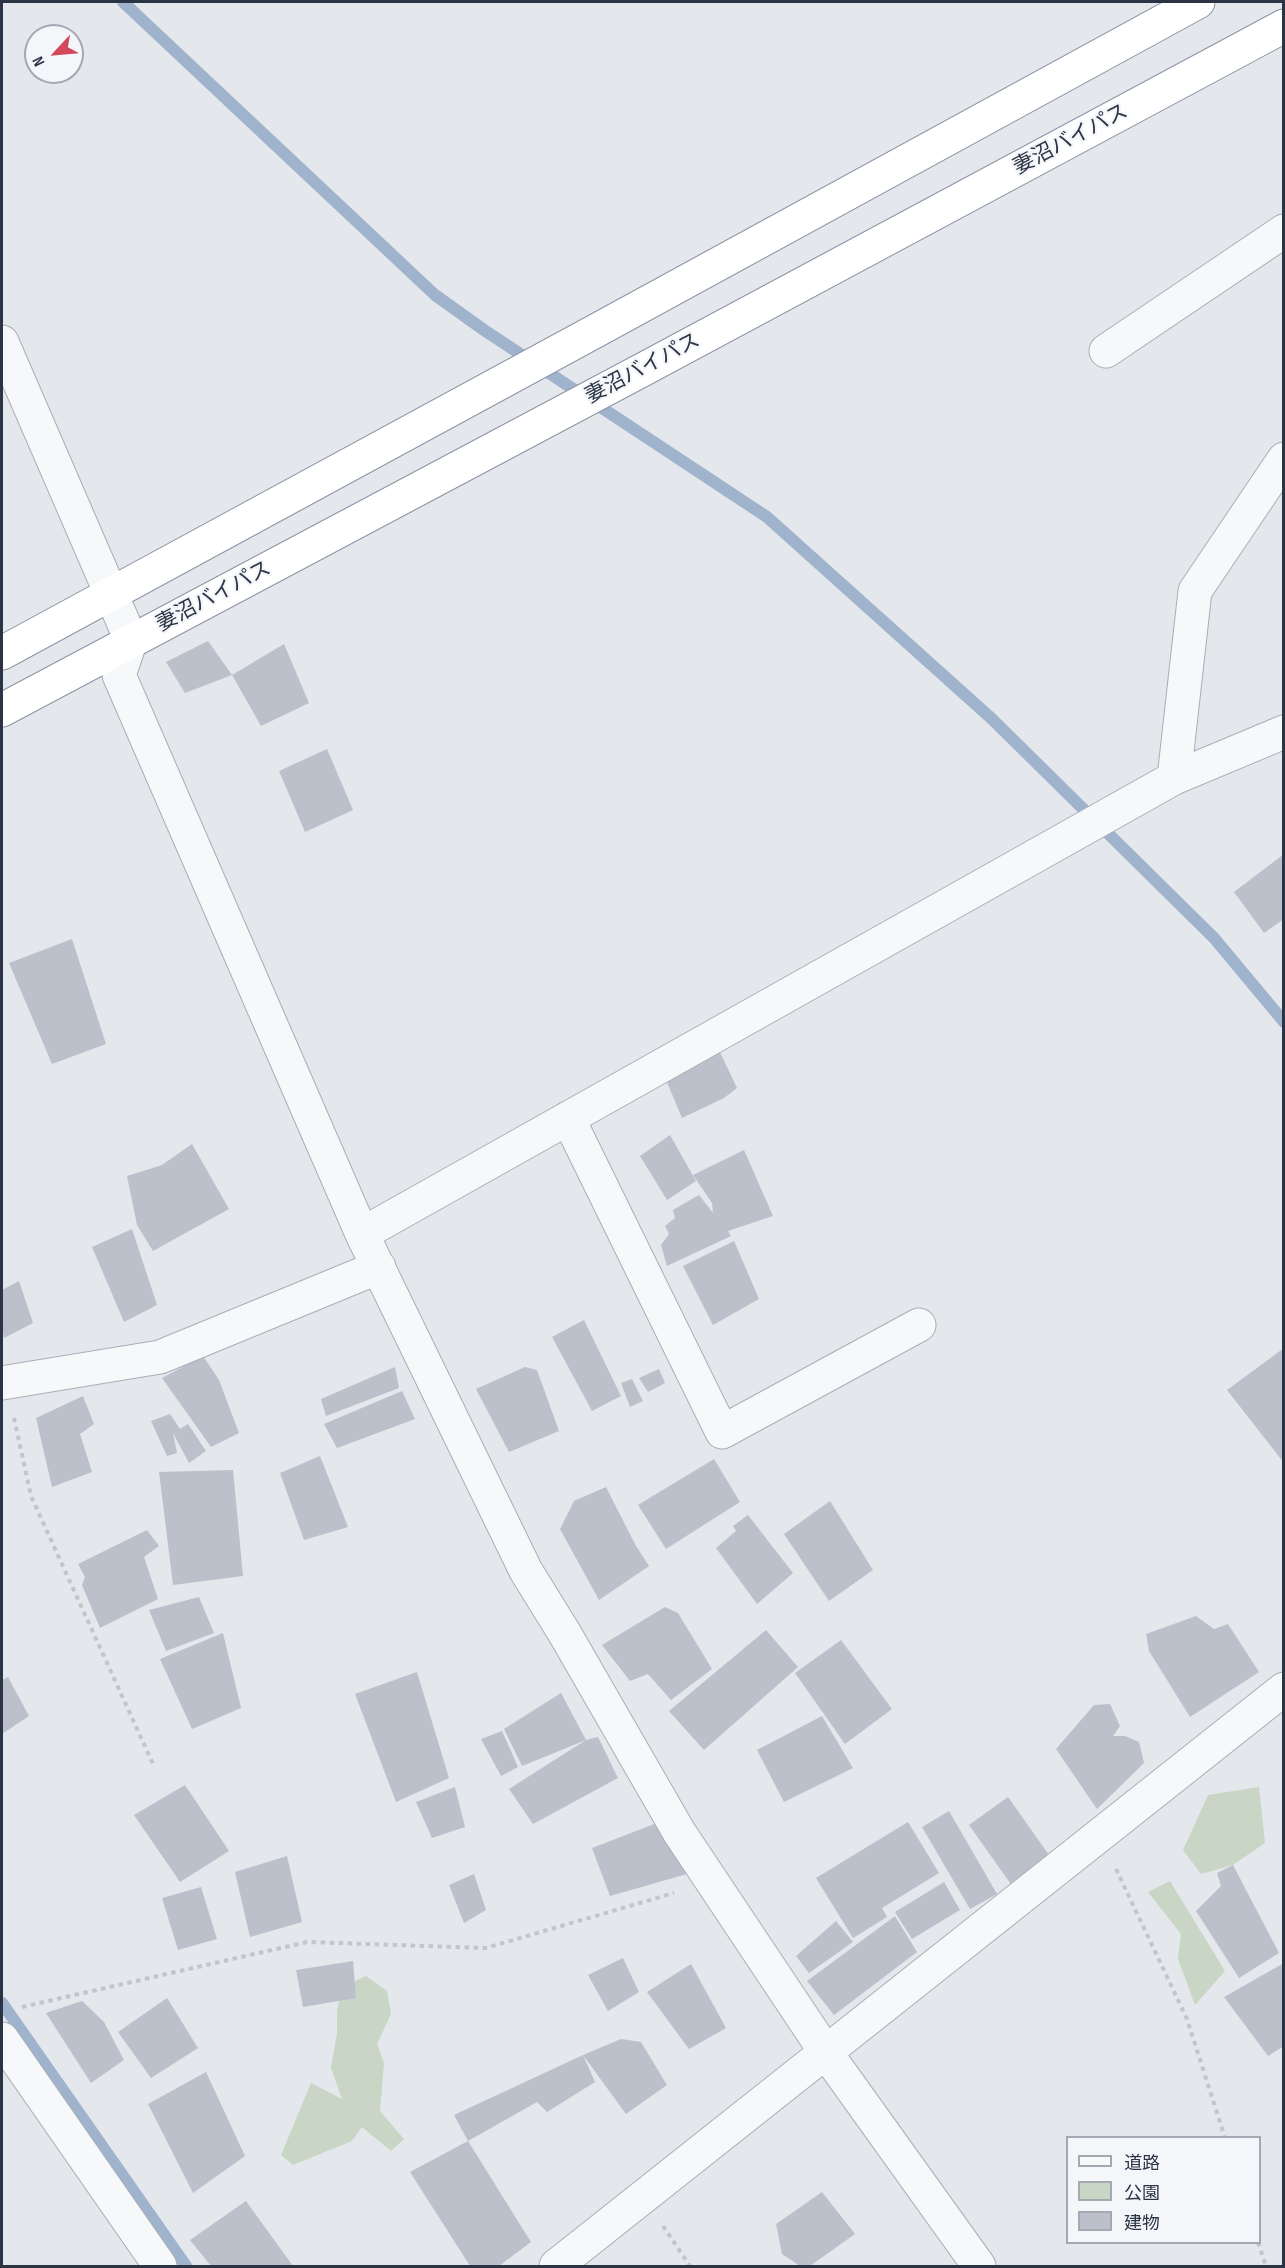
<!DOCTYPE html>
<meta charset="utf-8">
<style>
body{margin:0}
#map{position:relative;width:1285px;height:2268px;overflow:hidden;background:#e4e7ec;font-family:"Sofia Sans Condensed","Noto Sans JP",sans-serif}
canvas{display:block}
.frame{position:absolute;inset:0;border:3px solid #2b3445;pointer-events:none}
.legend{position:absolute;left:1066px;top:2136px;width:195px;height:108px;box-sizing:border-box;background:#f4f6f9;border:2px solid #a4a8b1;margin:0;padding:8px 10px;list-style:none;font-size:18px;color:#2b3445}
.legend li{display:flex;align-items:center;gap:12px;height:30px}
.legend b{width:30px;border:2px solid #a4a8b1}
.north{position:absolute;left:24px;top:24px;width:60px;height:60px;box-sizing:border-box;background:#f4f6f9;border:2px solid #a4a8b1;border-radius:50%;rotate:244deg;font-size:16px;font-weight:700;line-height:24px;text-align:center;color:#2b3445}
.north::after{content:'';display:block;margin:auto;width:21px;height:27px;background:#d1495b;clip-path:polygon(50% 0,100% 100%,50% 72%,0 100%)}
</style>
<div id="map">
<canvas width="1285" height="2268"></canvas>
<div class="frame"></div>
<ul class="legend">
<li><b style="height:8px;background:#f7f8fa"></b>道路</li>
<li><b style="height:16px;background:#c9d6c5"></b>公園</li>
<li><b style="height:16px;background:#bbc0ca"></b>建物</li>
</ul>
<div class="north">N</div>
</div>
<script>
const c = document.querySelector('canvas').getContext('2d');
c.lineJoin = 'round';
function fillPath(path, color) {
  c.fillStyle = color;
  c.fill(path, 'evenodd');
}
function toPath(rows) {
  const path = new Path2D();
  for (const r of rows) {
    path.moveTo(r[0], r[1]);
    for (let i = 2; i < r.length; i += 2) path.lineTo(r[i], r[i + 1]);
  }
  return path;
}
function stroke(path, color, width, dash) {
  c.strokeStyle = color;
  c.lineWidth = width;
  c.lineCap = dash ? 'butt' : 'round';
  c.setLineDash(dash || []);
  c.stroke(path);
}
function drawText(font, color, halo, rows, align = 'center') {
  c.font = font + ' "Sofia Sans Condensed","Noto Sans JP",sans-serif';
  c.lineWidth = 4.5;
  c.setLineDash([]);
  c.textBaseline = 'middle';
  c.strokeStyle = halo;
  c.fillStyle = color;
  for (const [text, x, y, turn = 0] of rows) {
    c.save();
    c.translate(x, y);
    c.rotate((+turn || 0) * Math.PI / 180);
    c.textAlign = isNaN(turn) ? turn : align;
    if (halo) c.strokeText(text, 0, 0);
    c.fillText(text, 0, 0);
    c.restore();
  }
}
fillPath(toPath([
 [1259,1787,1265,1843,1233,1865,1201,1874,1183,1850,1208,1795],
 [1170,1881,1225,1971,1195,2005,1178,1959,1181,1934,1148,1892],
 [366,1976,387,1991,391,2014,377,2044,384,2063,380,2111,404,2139,391,2151,362,2127,352,2141,293,2165,281,2155,311,2083,342,2099,331,2068,337,2033,337,2011,342,1987]
]), '#c9d6c5');
stroke(toPath([
 [123,2,435,295,484,330,767,517,992,719,1214,938,1284,1022],
 [2,2003,186,2266]
]), '#9fb4cc', 12);
fillPath(toPath([
 [208,641,232,675,284,644,309,703,261,726,232,675,185,693,166,662],
 [327,749,353,810,305,832,279,771],
 [1284,854,1284,919,1264,933,1234,892],
 [72,939,106,1044,52,1064,9,963],
 [719,1050,737,1088,724,1098,682,1118,664,1075],
 [670,1135,696,1181,667,1200,640,1156],
 [192,1144,229,1209,153,1251,137,1225,127,1176,162,1165],
 [744,1150,773,1216,728,1231,731,1236,667,1266,661,1245,669,1234,665,1226,675,1218,673,1210,699,1195,713,1213,712,1203,693,1175],
 [132,1229,157,1305,124,1322,92,1247],
 [734,1241,759,1299,713,1325,683,1266],
 [19,1281,33,1323,4,1338,2,1327,2,1290],
 [584,1320,621,1396,592,1411,552,1337],
 [1284,1348,1284,1463,1227,1390],
 [203,1356,219,1380,239,1433,211,1447,162,1378],
 [395,1367,399,1388,326,1416,321,1399],
 [525,1367,537,1370,559,1431,509,1452,476,1389],
 [659,1369,665,1383,648,1392,639,1378],
 [632,1379,643,1401,630,1407,621,1383],
 [402,1391,415,1419,337,1448,324,1424],
 [83,1396,94,1424,80,1434,92,1472,52,1487,36,1418],
 [170,1414,180,1429,188,1424,206,1451,189,1463,173,1433,177,1453,167,1456,151,1421],
 [320,1456,348,1527,304,1540,280,1473],
 [714,1459,740,1502,666,1549,638,1505],
 [233,1470,243,1576,173,1585,159,1472],
 [606,1487,636,1546,649,1566,599,1600,560,1529,574,1501],
 [830,1501,873,1570,829,1601,784,1534],
 [748,1515,793,1573,757,1604,716,1548,736,1531,733,1526],
 [147,1530,159,1546,144,1557,158,1599,100,1628,82,1585,85,1577,78,1564],
 [199,1597,214,1633,166,1651,149,1610],
 [665,1607,678,1613,712,1669,671,1700,648,1674,630,1681,602,1645],
 [1196,1616,1214,1629,1228,1624,1259,1672,1190,1717,1149,1651,1146,1634],
 [766,1630,798,1667,704,1750,669,1711],
 [223,1633,241,1708,192,1729,160,1659],
 [841,1640,892,1709,845,1744,795,1673],
 [417,1672,449,1778,396,1802,355,1694],
 [8,1677,29,1716,2,1734,2,1680],
 [561,1693,586,1740,598,1737,618,1778,533,1824,509,1789,586,1740,522,1766,504,1729],
 [1110,1704,1120,1726,1113,1736,1125,1736,1139,1742,1144,1763,1097,1809,1056,1749,1094,1705],
 [822,1716,853,1768,784,1802,757,1750],
 [502,1731,518,1767,501,1776,481,1739],
 [185,1785,229,1851,180,1882,134,1815],
 [455,1787,465,1827,432,1838,416,1802],
 [1008,1797,1054,1862,1015,1890,969,1825],
 [949,1811,997,1894,970,1909,922,1827],
 [670,1818,687,1874,610,1896,592,1848],
 [908,1822,939,1873,882,1908,887,1917,853,1938,816,1878],
 [287,1856,302,1922,250,1937,235,1872],
 [1233,1865,1279,1953,1239,1978,1196,1911,1221,1886,1217,1873],
 [474,1874,486,1910,464,1923,449,1885],
 [944,1882,960,1910,912,1939,895,1912],
 [201,1887,217,1939,178,1950,162,1898],
 [895,1916,917,1952,834,2015,807,1981],
 [836,1921,853,1942,809,1973,796,1956],
 [623,1958,639,1992,608,2011,588,1975],
 [353,1961,356,1998,303,2007,296,1970],
 [1284,1963,1284,2046,1268,2056,1224,1997],
 [691,1964,726,2028,689,2049,647,1992],
 [167,1998,198,2048,151,2078,118,2032],
 [82,2001,104,2022,124,2060,91,2083,46,2013],
 [621,2039,641,2042,667,2085,626,2114,583,2055],
 [583,2055,595,2082,547,2112,537,2102,468,2141,454,2115],
 [206,2072,245,2156,193,2193,148,2104],
 [468,2141,531,2242,499,2266,470,2266,410,2172],
 [822,2192,855,2234,810,2266,800,2266,782,2254,776,2224],
 [246,2201,293,2266,211,2266,190,2240]
]), '#bbc0ca');
const minor = toPath([
 [2,342,131,640,119,675,362,1234,526,1571,565,1634,679,1832,827,2054,979,2266],
 [1106,351,1284,231],
 [1174,778,1195,591,1284,459],
 [568,1118,722,1432,919,1325],
 [362,1234,1174,778,1284,732],
 [2,1383,160,1357,379,1267],
 [2,2039,160,2266],
 [556,2266,1284,1689]
]);
const highway = toPath([
 [2,653,601,328,1198,2],
 [2,710,644,369,1284,26]
]);
stroke(minor, '#a9aeb7', 35);
stroke(highway, '#8b94a3', 35);
stroke(toPath([
 [14,1418,31,1496,153,1764],
 [1116,1869,1187,2019,1225,2138],
 [22,2007,307,1942,486,1948,674,1893],
 [663,2226,690,2266],
 [1258,2242,1266,2266]
]), '#c2c5cb', 4, [4.5, 4.5]);
stroke(minor, '#f7f8fa', 33);
stroke(highway, '#fff', 33);
drawText('21px', '#2b3445', '#f4f6f9', [
 ["妻沼バイパス",1071,140,-28],
 ["妻沼バイパス",643,369,-28],
 ["妻沼バイパス",214,597,-28]
]);
</script>
